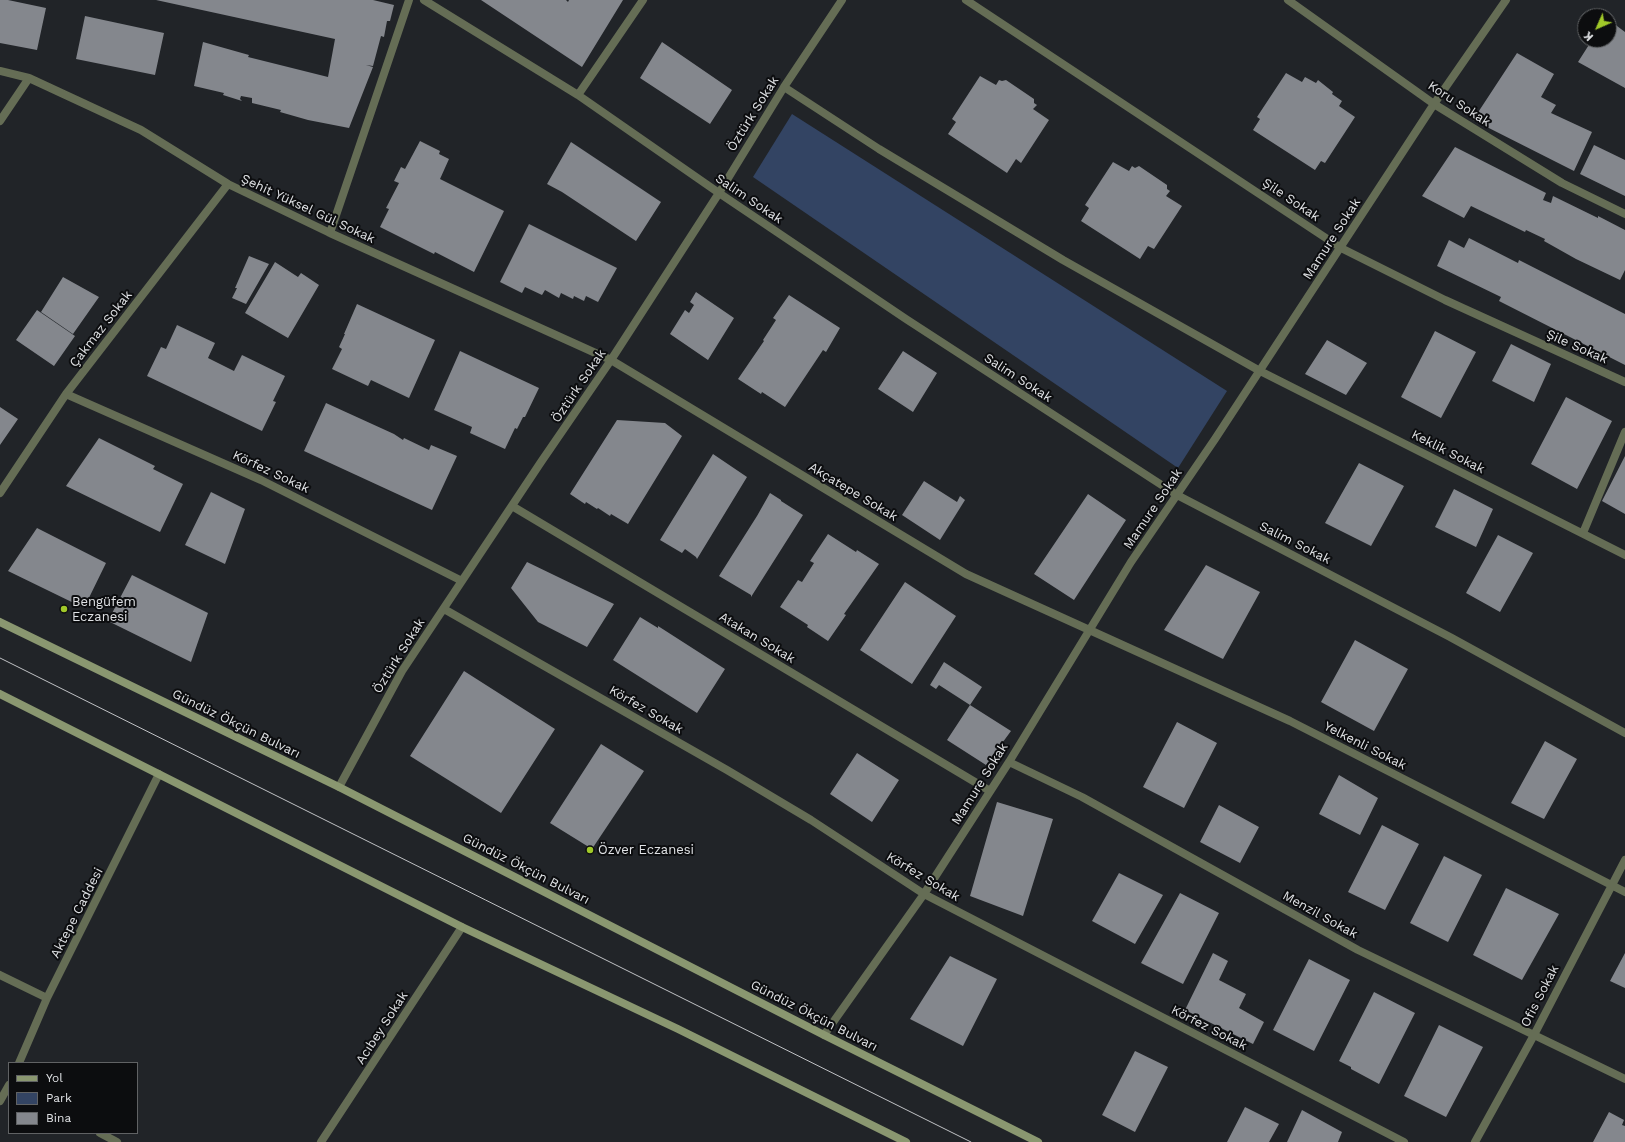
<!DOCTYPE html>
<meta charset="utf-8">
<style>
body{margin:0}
#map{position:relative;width:1625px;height:1142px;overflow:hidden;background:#212428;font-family:"Work Sans",sans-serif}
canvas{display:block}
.legend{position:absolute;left:8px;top:1062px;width:130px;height:72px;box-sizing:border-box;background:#0c0d0f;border:1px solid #606264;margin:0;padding:5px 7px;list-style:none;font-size:12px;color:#dfe1e4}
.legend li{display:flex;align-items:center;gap:8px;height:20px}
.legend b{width:20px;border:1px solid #606264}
.north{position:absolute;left:1577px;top:8px;width:40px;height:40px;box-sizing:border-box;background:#0c0d0f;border:1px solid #606264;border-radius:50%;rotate:225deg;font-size:11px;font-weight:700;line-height:16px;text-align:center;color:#dfe1e4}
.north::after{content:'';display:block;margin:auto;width:14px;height:18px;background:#a1c929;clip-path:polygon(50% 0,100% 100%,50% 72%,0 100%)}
</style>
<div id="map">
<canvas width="1625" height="1142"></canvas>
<ul class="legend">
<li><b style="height:5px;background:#8a9770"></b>Yol</li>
<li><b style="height:11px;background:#334463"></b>Park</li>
<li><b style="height:11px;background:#84878d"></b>Bina</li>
</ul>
<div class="north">K</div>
</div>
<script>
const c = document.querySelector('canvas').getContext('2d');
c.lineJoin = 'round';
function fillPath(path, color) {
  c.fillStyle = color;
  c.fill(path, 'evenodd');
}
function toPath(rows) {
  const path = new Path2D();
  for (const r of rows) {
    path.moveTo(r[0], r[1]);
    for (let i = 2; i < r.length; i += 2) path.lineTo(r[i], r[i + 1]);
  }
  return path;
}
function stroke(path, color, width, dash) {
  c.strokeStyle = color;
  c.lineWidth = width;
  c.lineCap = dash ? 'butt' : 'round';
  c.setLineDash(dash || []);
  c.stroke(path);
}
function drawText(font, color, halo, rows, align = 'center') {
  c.font = font + ' "Work Sans",sans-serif';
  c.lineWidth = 4;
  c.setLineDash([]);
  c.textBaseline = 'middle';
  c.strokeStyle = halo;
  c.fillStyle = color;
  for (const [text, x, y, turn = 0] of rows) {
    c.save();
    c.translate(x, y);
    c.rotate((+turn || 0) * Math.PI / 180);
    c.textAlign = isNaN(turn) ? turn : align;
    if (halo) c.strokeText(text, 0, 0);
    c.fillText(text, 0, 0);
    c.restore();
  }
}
fillPath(toPath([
 [792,114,1227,391,1178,468,753,177]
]), '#334463');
fillPath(toPath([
 [0,0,8,0,46,8,37,50,0,43],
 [156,0,373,0,394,5,390,21,387,21,384,37,381,36,373,66,366,65,373,67,349,128,308,120,280,112,281,110,252,103,252,98,241,96,240,99,242,101,223,95,224,93,194,86,203,42,249,55,248,57,328,77,335,39],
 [481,0,566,0,568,2,569,0,623,0,582,67],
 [85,16,164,33,155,75,76,59],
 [1609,20,1625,32,1625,88,1578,62,1592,40,1609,40],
 [662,42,732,90,710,124,640,78],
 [1517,53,1554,74,1541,97,1556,105,1551,113,1592,132,1574,171,1473,120],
 [1286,73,1302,82,1305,77,1316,83,1318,80,1333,92,1332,94,1342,101,1339,106,1355,117,1325,163,1321,161,1315,170,1253,130,1260,119,1257,117],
 [980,76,996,85,999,80,1002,81,1006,80,1034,99,1034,103,1037,105,1033,109,1049,120,1021,163,1016,159,1007,173,948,134,956,122,952,119],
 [420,141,440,151,439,154,449,159,440,179,504,211,474,272,435,252,434,254,380,227,389,209,386,208,399,183,394,181,401,167,405,169],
 [571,142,661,202,636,241,562,192,547,184],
 [1594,145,1625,160,1625,196,1580,174],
 [1455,147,1546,193,1543,200,1551,203,1553,196,1598,218,1598,216,1625,230,1625,270,1620,280,1576,259,1544,241,1545,239,1526,230,1525,232,1471,206,1464,218,1422,196],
 [1113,162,1129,171,1132,166,1135,168,1139,166,1167,185,1167,189,1170,191,1166,196,1182,206,1154,249,1148,246,1140,259,1081,221,1089,208,1085,205],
 [529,224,617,268,598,302,586,296,584,301,574,296,573,299,561,293,559,298,545,290,542,295,525,287,522,293,500,282],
 [1469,238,1518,263,1519,260,1625,314,1625,365,1499,301,1501,297,1437,266,1449,240,1464,248],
 [249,256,269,264,246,304,232,298,237,288,235,288],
 [275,262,298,277,301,273,319,285,288,338,245,313],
 [63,277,99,297,73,334,41,312],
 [696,292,734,318,708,360,670,334,685,310,689,313,694,305,690,302],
 [789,295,840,328,826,352,823,350,785,407,762,392,761,394,738,379,764,341,763,340,776,320,773,318],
 [357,304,435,340,409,398,371,380,368,386,332,369,342,349,339,347,345,334,344,334],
 [37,310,75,336,54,366,16,340],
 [177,325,215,343,208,358,234,371,242,355,285,376,273,401,276,402,262,431,147,376,161,347,166,349],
 [1435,331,1476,352,1441,418,1401,397],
 [1327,340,1367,363,1346,395,1305,374],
 [1511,344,1551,364,1534,402,1492,381],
 [460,351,539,388,525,417,523,417,517,429,515,428,505,449,470,433,472,427,434,410],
 [903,351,937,373,913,412,878,389],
 [1566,397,1612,421,1577,489,1531,464],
 [326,403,394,434,403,440,404,438,429,450,431,445,457,456,432,510,304,451],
 [0,407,18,419,0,445],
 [617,420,665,423,682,436,628,524,611,514,610,516,598,508,597,509,586,502,585,504,570,494],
 [99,438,155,466,153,469,183,484,160,532,66,486],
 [713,454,747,477,697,559,696,557,685,549,682,553,660,540],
 [1625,456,1625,514,1602,501],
 [1359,463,1404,486,1371,546,1325,523],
 [924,481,957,502,960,496,965,500,940,540,902,515],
 [1454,489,1493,509,1476,547,1435,527],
 [211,492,245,509,225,564,185,545],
 [770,493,781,500,781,501,803,515,751,597,751,595,719,576,757,516],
 [1088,494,1126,520,1074,600,1034,574],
 [37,528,106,563,84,608,8,571],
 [828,534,856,552,857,550,879,564,844,614,846,615,828,641,807,627,808,625,780,607,798,580,802,582,814,563,810,561],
 [1498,535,1533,553,1500,612,1466,593],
 [527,562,614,604,587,647,538,622,511,588],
 [1206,565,1260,592,1223,659,1164,630],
 [132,575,208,613,191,662,108,621],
 [905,582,956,616,912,684,860,650],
 [640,617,658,628,658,626,725,669,697,713,613,660],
 [1355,640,1408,669,1374,731,1321,702],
 [944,662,982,687,970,705,939,685,936,689,930,685],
 [464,671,555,729,501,813,410,756],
 [970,705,1011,731,986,765,947,740],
 [1177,722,1217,743,1184,808,1143,787],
 [1545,741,1577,759,1544,819,1511,803],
 [601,744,644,771,592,849,550,823],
 [857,753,899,780,872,822,830,794],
 [1339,775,1378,798,1360,835,1319,814],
 [997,802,1053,819,1023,916,970,896],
 [1219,805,1259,827,1240,863,1200,842],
 [1382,825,1419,844,1385,910,1348,892],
 [1444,856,1482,875,1448,942,1410,923],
 [1119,873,1163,895,1135,944,1092,921],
 [1506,888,1559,914,1522,980,1473,955],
 [1180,893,1219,913,1183,984,1141,963],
 [1213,953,1228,961,1219,980,1246,994,1239,1008,1264,1022,1253,1044,1185,1010],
 [1625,953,1625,988,1610,981],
 [950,956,997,979,963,1046,910,1019],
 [1309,959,1350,980,1314,1051,1273,1030],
 [1374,992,1415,1013,1379,1084,1351,1069,1351,1067,1339,1061],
 [1439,1025,1483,1047,1446,1117,1404,1096],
 [1135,1051,1168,1067,1135,1132,1102,1115],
 [1245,1107,1279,1124,1269,1142,1227,1142],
 [1302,1110,1342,1132,1338,1142,1287,1142],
 [1609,1112,1624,1120,1622,1125,1625,1126,1625,1142,1593,1142]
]), '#84878d');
stroke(toPath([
 [424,0,578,95,719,193,906,319,1177,495,1450,637,1625,733],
 [966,0,1341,248,1445,300,1625,382],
 [1288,0,1434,104,1562,183,1625,214],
 [0,71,29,78,141,130,228,184,330,233,611,360,966,574,1290,721,1625,892],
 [784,87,879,149,1063,260,1260,371,1625,555],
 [578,95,643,0],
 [0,121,29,78],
 [330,233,409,0],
 [66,394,261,480,462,581],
 [0,493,66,394,228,184],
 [512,506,990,791],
 [1583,533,1625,432],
 [444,609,727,770,811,820,924,894,1404,1142],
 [1009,762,1082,797,1358,950,1625,1079],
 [339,787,402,671,541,462,611,360,719,193,784,87,842,0],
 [0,975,47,998],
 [824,1035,924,894,1009,762,1131,562,1215,439,1434,104,1506,0],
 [19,1063,47,998,159,774],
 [0,1101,9,1085],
 [100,1133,117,1142],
 [321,1142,462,927],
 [1475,1142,1534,1035,1625,860]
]), '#656d55', 8);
stroke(toPath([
 [0,622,339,787,824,1035,1038,1142],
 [0,694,462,927,678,1029,906,1142]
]), '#8a9770', 8);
stroke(toPath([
 [0,658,971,1142]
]), '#c0c2c5', 1);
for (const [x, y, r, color] of [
 [64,609,4,"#a1c929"],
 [590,850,4,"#a1c929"]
]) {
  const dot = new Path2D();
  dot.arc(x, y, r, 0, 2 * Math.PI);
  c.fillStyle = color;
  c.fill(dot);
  stroke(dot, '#0c0d0f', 1.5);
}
drawText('13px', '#dfe1e4', '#0c0d0f', [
 ["Koru Sokak",1459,104,33],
 ["Öztürk Sokak",753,114,-58],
 ["Salim Sokak",749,199,34],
 ["Şile Sokak",1291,200,34],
 ["Şehit Yüksel Gül Sokak",308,209,25],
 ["Mamure Sokak",1332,239,-57],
 ["Çakmaz Sokak",101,329,-52],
 ["Şile Sokak",1577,347,24],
 ["Salim Sokak",1018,378,33],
 ["Öztürk Sokak",579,386,-56],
 ["Keklik Sokak",1448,452,27],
 ["Körfez Sokak",271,472,25],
 ["Akçatepe Sokak",853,492,31],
 ["Mamure Sokak",1153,509,-56],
 ["Salim Sokak",1295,543,27],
 ["Atakan Sokak",757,638,31],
 ["Öztürk Sokak",399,656,-58],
 ["Körfez Sokak",646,710,30],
 ["Gündüz Ökçün Bulvarı",236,724,26],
 ["Yelkenli Sokak",1365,746,27],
 ["Mamure Sokak",980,784,-58],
 ["Gündüz Ökçün Bulvarı",526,869,27],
 ["Körfez Sokak",923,877,31],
 ["Aktepe Caddesi",77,913,-63],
 ["Menzil Sokak",1320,915,29],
 ["Ofis Sokak",1540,996,-63],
 ["Gündüz Ökçün Bulvarı",814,1016,27],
 ["Acıbey Sokak",382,1028,-57],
 ["Körfez Sokak",1209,1028,27]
]);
drawText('13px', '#dfe1e4', '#0c0d0f', [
 ["Bengüfem",72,602],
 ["Eczanesi",72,617],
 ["Özver Eczanesi",598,850]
], 'left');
</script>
